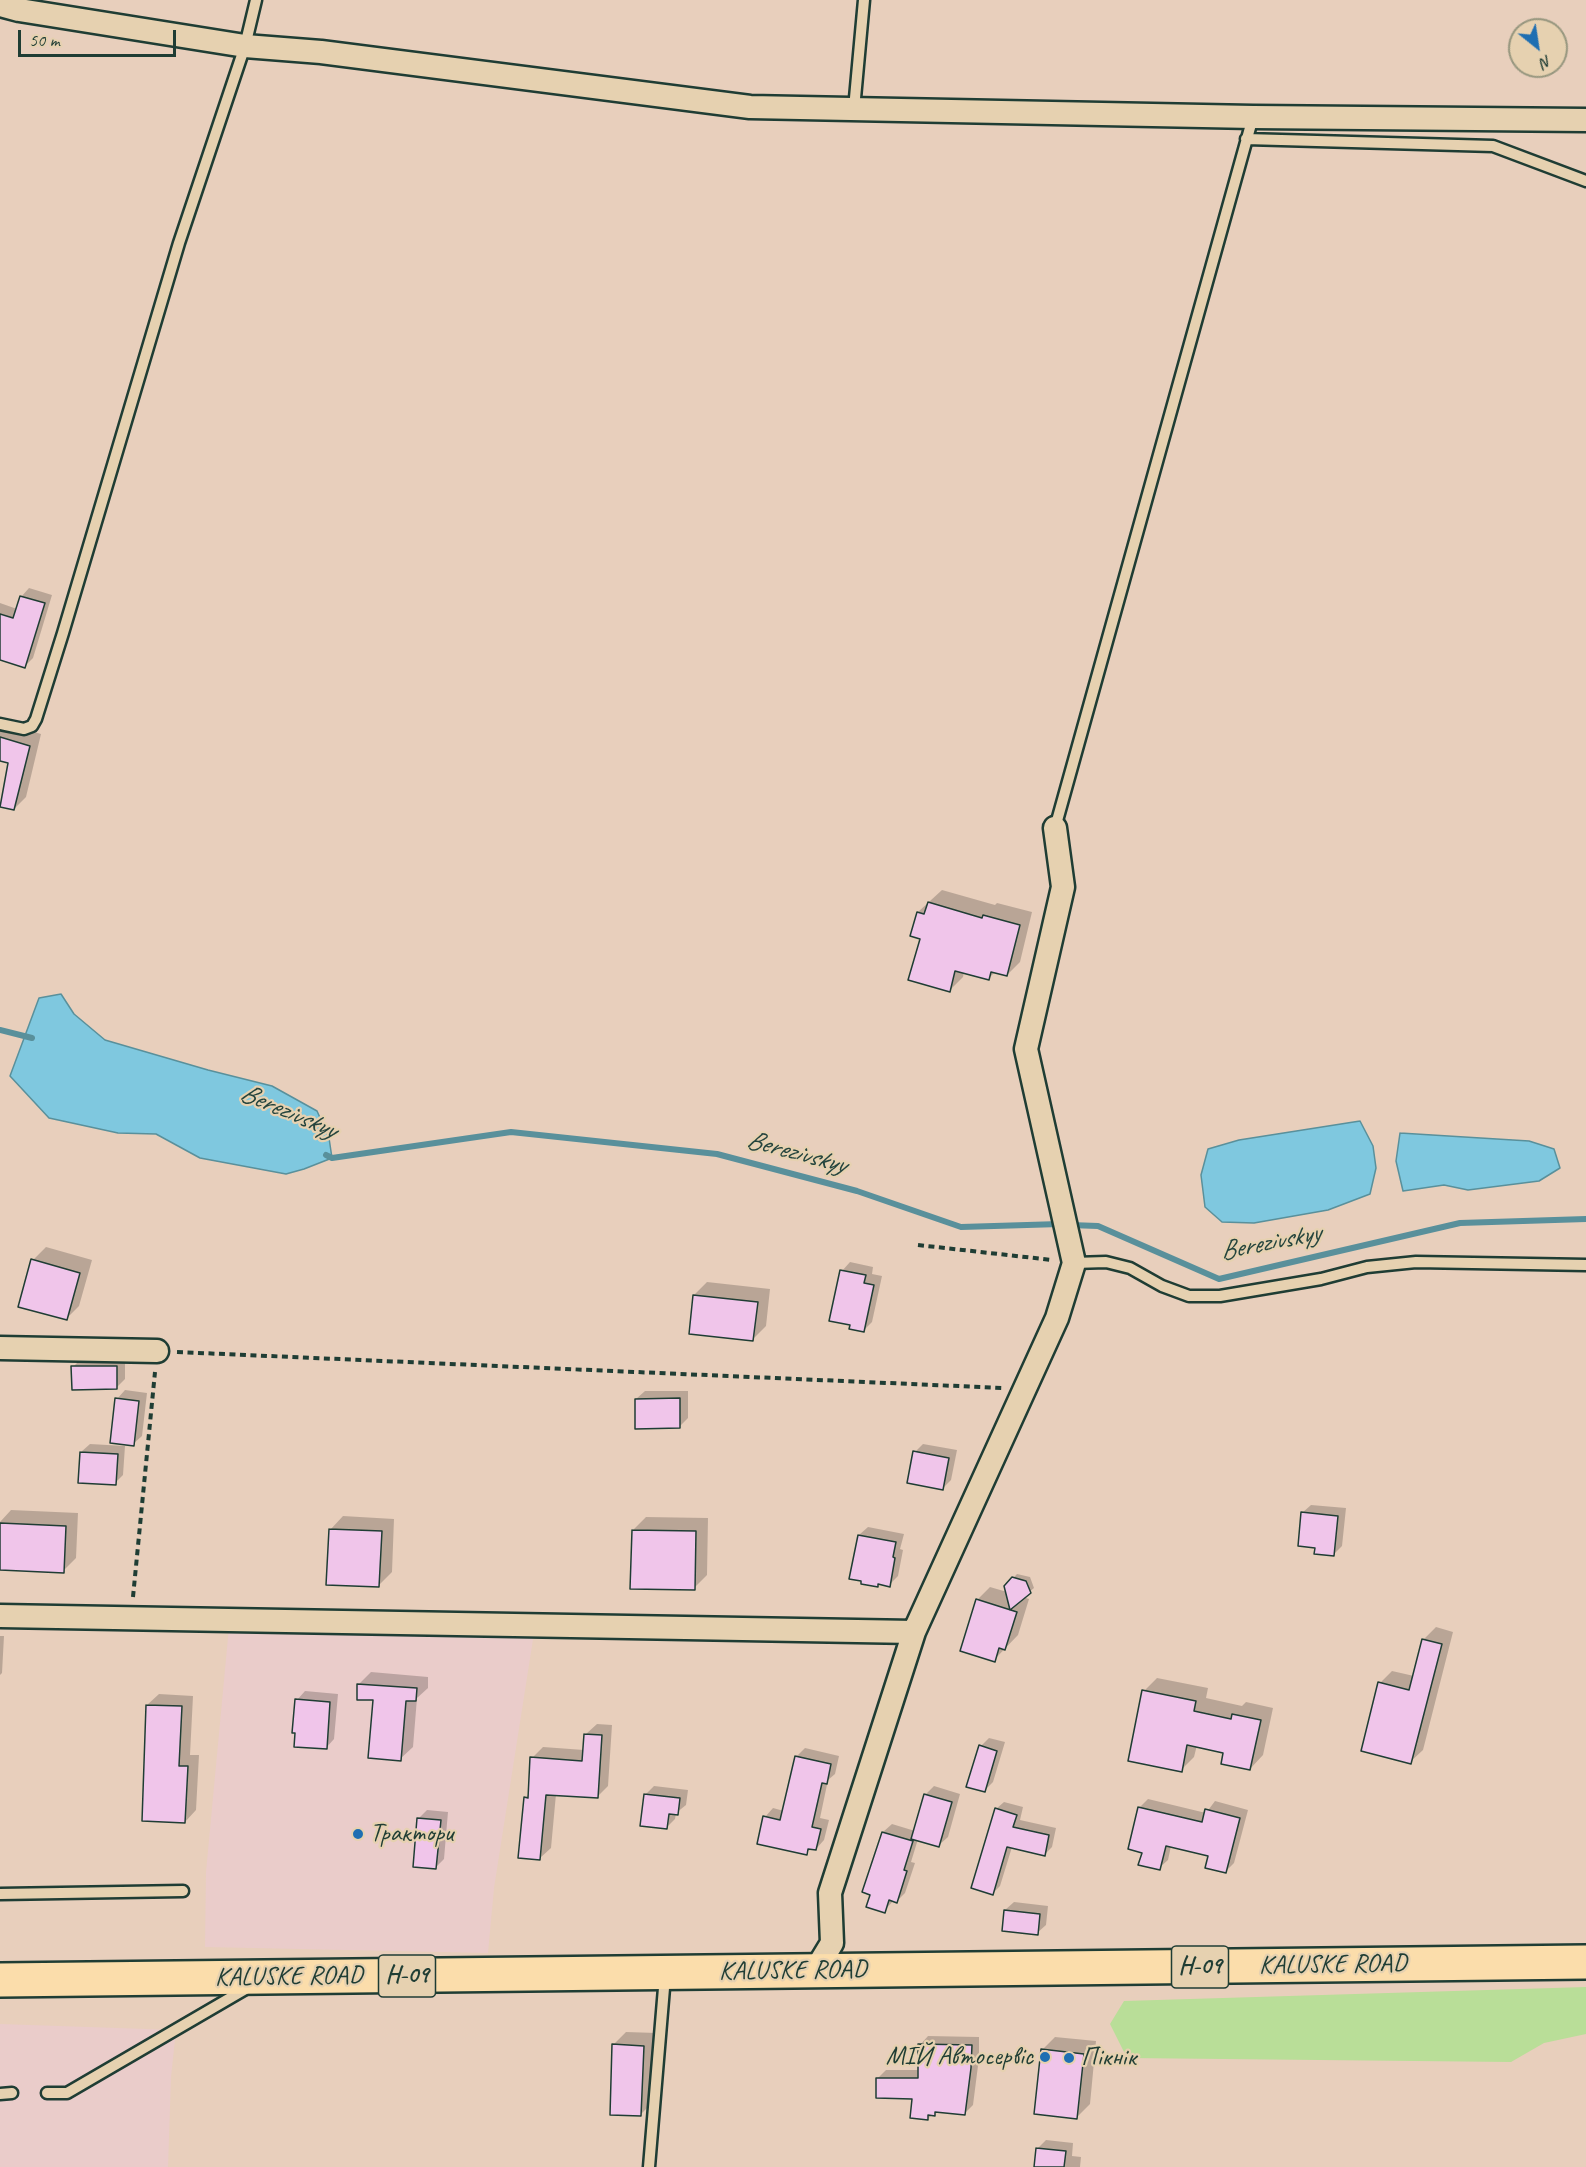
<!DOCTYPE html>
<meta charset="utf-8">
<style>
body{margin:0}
#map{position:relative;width:1586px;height:2167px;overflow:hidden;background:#e8cfbc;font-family:Caveat,sans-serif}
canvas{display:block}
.north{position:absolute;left:1508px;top:18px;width:60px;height:60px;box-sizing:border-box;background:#e6d1b0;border:2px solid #96967e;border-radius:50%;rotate:150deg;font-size:16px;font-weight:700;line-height:24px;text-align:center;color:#1f3d34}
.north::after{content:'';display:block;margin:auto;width:21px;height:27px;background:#1f6fb2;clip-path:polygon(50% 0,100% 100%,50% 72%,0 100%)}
.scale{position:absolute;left:18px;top:30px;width:158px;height:27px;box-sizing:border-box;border:3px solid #1f3d34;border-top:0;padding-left:8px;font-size:18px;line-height:21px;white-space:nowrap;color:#1f3d34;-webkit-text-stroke:4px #e6d1b0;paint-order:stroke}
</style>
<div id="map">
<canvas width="1586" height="2167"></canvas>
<div class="north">N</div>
<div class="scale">50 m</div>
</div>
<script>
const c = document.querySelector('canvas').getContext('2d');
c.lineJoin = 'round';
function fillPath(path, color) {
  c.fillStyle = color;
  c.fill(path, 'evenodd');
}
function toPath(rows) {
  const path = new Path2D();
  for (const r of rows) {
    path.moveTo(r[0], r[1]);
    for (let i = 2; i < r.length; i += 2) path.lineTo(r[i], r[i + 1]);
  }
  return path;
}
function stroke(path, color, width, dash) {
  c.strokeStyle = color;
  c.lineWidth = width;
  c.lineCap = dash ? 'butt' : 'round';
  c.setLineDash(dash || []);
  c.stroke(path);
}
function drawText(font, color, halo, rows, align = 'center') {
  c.font = font + ' Caveat,sans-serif';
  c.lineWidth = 4.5;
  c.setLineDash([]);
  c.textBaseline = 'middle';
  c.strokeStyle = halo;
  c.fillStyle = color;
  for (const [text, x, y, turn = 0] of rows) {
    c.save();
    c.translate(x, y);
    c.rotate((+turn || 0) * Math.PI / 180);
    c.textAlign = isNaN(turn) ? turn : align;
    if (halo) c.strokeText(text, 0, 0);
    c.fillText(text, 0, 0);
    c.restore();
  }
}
fillPath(toPath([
 [229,1627,534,1633,494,1888,488,1953,205,1947,206,1872],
 [0,2024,176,2030,171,2077,168,2167,0,2167]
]), '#eaccca');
fillPath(toPath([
 [1586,1987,1586,2034,1544,2043,1511,2062,1127,2058,1110,2024,1124,2001]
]), '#b9de98');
const water = toPath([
 [61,994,74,1014,105,1040,208,1070,272,1086,317,1111,329,1138,332,1158,304,1169,286,1174,200,1158,156,1134,118,1133,49,1118,10,1076,39,998,61,994],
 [1360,1121,1373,1146,1376,1168,1370,1194,1328,1210,1254,1223,1222,1222,1205,1207,1201,1175,1208,1149,1239,1140,1360,1121],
 [1400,1133,1529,1141,1554,1149,1560,1168,1539,1181,1468,1190,1444,1185,1403,1191,1396,1161,1400,1133]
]);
fillPath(water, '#7fc8df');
stroke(water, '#59909b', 1.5);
fillPath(toPath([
 [29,588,52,595,33,658,25,666,0,652,0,603,17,609,21,597],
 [0,722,41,734,26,797,14,809,10,762,0,759],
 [942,890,995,905,997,903,1032,912,1020,962,1007,975,995,972,989,978,964,972,963,977,950,990,922,938,918,912],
 [46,1247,92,1260,79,1306,66,1319,33,1260],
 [850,1262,873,1267,872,1274,882,1276,872,1322,863,1331,842,1271],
 [707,1282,770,1289,766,1326,753,1339,694,1295],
 [125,1358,125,1379,116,1388,73,1367,81,1359],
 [125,1390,147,1393,142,1436,133,1444,117,1399],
 [645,1391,688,1391,688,1418,679,1427,636,1399],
 [90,1444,125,1446,123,1475,115,1483,81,1452],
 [923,1444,957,1450,951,1480,943,1488,915,1452],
 [1311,1505,1346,1508,1342,1546,1333,1555,1316,1546,1302,1513],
 [11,1510,78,1513,76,1558,63,1571,0,1569,0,1522],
 [343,1516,394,1519,392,1572,378,1586,330,1530],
 [646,1517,708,1518,707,1575,694,1588,633,1530],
 [868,1527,904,1534,900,1549,903,1550,898,1576,889,1585,880,1583,877,1586,859,1535],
 [1017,1574,1030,1577,1034,1588,1023,1597,1029,1599,1018,1635,994,1660,977,1600,990,1587,1007,1592,1005,1587],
 [1436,1627,1453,1632,1423,1750,1410,1762,1380,1683,1392,1671,1414,1676,1423,1640],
 [0,1636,4,1636,2,1673,0,1675],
 [371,1672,428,1677,428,1688,417,1698,413,1747,400,1759,375,1699,359,1684],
 [1157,1678,1208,1688,1206,1698,1242,1706,1246,1702,1273,1708,1263,1755,1250,1769,1225,1752,1197,1745,1194,1757,1181,1770,1144,1691],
 [305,1691,338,1694,334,1739,326,1748,297,1700],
 [159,1694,193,1696,190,1755,199,1755,196,1810,185,1822,147,1705],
 [597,1724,612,1725,608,1786,598,1796,556,1794,551,1848,540,1858,525,1798,529,1794,532,1758,543,1747,584,1750,586,1734],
 [989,1738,1005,1742,993,1782,984,1791,981,1746],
 [805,1748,839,1756,835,1774,828,1780,820,1818,829,1820,824,1840,816,1849,812,1848,806,1853,765,1817,773,1808,784,1811,797,1756],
 [654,1786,688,1790,686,1805,676,1813,675,1819,667,1827,645,1795],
 [934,1786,960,1794,948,1837,939,1845,918,1839,911,1862,915,1863,905,1893,897,1901,894,1900,884,1911,872,1894,864,1891,883,1832,892,1824,915,1831,925,1795],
 [1148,1799,1206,1813,1215,1801,1248,1810,1234,1863,1225,1872,1209,1855,1171,1846,1168,1860,1159,1868,1143,1852,1129,1848,1140,1807],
 [1004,1802,1023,1807,1020,1820,1056,1828,1052,1847,1045,1854,1012,1847,1000,1886,993,1893,996,1809],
 [427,1810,448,1812,444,1859,435,1868,418,1819],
 [1014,1902,1048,1906,1046,1925,1037,1933,1005,1910],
 [626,2032,657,2033,654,2101,641,2114,613,2045],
 [928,2036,979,2037,979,2058,973,2105,964,2114,938,2111,927,2119,914,2097,878,2078,886,2070,920,2070,920,2045],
 [1055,2037,1096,2041,1090,2104,1077,2117,1042,2050],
 [1046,2140,1073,2143,1072,2156,1081,2157,1080,2167,1036,2167,1037,2149]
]), '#0003');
stroke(toPath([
 [0,1030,32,1038],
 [326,1155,332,1158,511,1132,717,1154,857,1191,961,1227,1060,1224],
 [1070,1225,1098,1226,1219,1279,1460,1223,1586,1219]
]), '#59909b', 6);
const building = toPath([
 [20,596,45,603,25,668,0,660,0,614,13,618,20,596],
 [0,737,30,746,14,810,0,807,8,763,0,761,0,737],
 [928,902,982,918,983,915,1020,925,1007,976,991,972,989,980,955,971,950,992,908,980,920,939,910,936,917,912,924,914,928,902],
 [31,1259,80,1273,67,1320,18,1307,31,1259],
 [840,1270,866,1275,864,1283,874,1285,864,1332,849,1329,850,1325,829,1321,840,1270],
 [693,1295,758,1302,753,1341,689,1334,693,1295],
 [71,1366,117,1366,117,1389,72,1390,71,1366],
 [115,1398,139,1401,134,1446,110,1443,115,1398],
 [680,1398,680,1428,635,1429,635,1399,680,1398],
 [913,1451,949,1458,943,1490,907,1483,913,1451],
 [80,1452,118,1454,116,1485,78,1483,80,1452],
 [1301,1512,1338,1516,1334,1556,1314,1554,1315,1548,1298,1546,1301,1512],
 [0,1523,66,1526,64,1573,0,1570,0,1523],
 [329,1529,382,1531,379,1587,326,1585,329,1529],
 [632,1530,696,1531,695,1590,630,1589,632,1530],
 [858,1535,896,1542,893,1557,895,1558,890,1587,878,1584,878,1587,861,1584,861,1581,849,1579,858,1535],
 [1012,1577,1026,1581,1031,1593,1010,1610,1004,1586,1012,1577],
 [976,1599,1017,1612,1005,1650,999,1648,995,1662,960,1651,976,1599],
 [1422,1639,1442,1644,1411,1764,1361,1751,1378,1682,1409,1690,1422,1639],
 [357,1684,417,1688,416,1701,406,1701,401,1761,368,1758,373,1700,357,1700,357,1684],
 [1142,1690,1196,1701,1194,1711,1231,1719,1232,1714,1261,1720,1250,1770,1221,1764,1223,1753,1187,1745,1182,1772,1128,1761,1142,1690],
 [295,1699,330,1702,327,1749,294,1747,295,1733,292,1733,295,1699],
 [146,1705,182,1706,179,1766,188,1766,185,1823,142,1821,146,1705],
 [584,1734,602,1735,598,1798,546,1795,540,1860,518,1858,524,1797,528,1798,530,1757,582,1761,584,1734],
 [979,1745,997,1751,985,1792,966,1787,979,1745],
 [795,1756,831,1764,827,1784,822,1783,812,1827,821,1829,816,1850,808,1849,807,1855,757,1844,763,1816,780,1820,795,1756],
 [644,1794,680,1798,678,1815,669,1814,667,1829,640,1826,644,1794],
 [924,1794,952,1802,939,1847,911,1839,924,1794],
 [1138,1807,1202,1822,1205,1809,1240,1818,1226,1873,1205,1868,1208,1856,1166,1846,1160,1870,1138,1865,1142,1853,1128,1849,1138,1807],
 [995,1808,1017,1815,1013,1827,1049,1835,1045,1856,1007,1847,993,1895,971,1888,995,1808],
 [417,1818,441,1820,436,1869,413,1867,417,1818],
 [882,1832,913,1841,904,1870,907,1871,897,1903,889,1900,885,1913,866,1907,870,1895,862,1892,882,1832],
 [1004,1910,1040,1914,1038,1935,1002,1931,1004,1910],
 [612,2044,644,2046,641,2116,610,2115,612,2044],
 [918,2044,972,2045,971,2068,965,2115,935,2112,935,2116,928,2115,928,2120,910,2118,912,2099,876,2098,876,2078,918,2078,918,2044],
 [1041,2049,1084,2054,1077,2119,1034,2114,1041,2049],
 [1036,2148,1066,2151,1064,2167,1034,2167,1036,2148]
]);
fillPath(building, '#f0c5ea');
stroke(building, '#1f3d34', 1.5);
const service = toPath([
 [854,109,864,0],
 [1246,139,1493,146,1586,181],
 [0,724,24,729,32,726,36,719,63,633,179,243,245,46,256,0],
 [1055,828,1253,117],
 [1074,1263,1106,1262,1130,1268,1162,1286,1189,1296,1220,1296,1321,1279,1367,1267,1416,1262,1586,1265],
 [0,1894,183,1891],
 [47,2093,67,2093,249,1987],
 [0,2094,12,2093],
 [649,2167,665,1976]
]);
const minor = toPath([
 [0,5,19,10,245,46,321,52,750,107,1253,117,1586,120],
 [0,1348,157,1351],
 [0,1616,914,1632],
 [815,1971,832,1943,830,1893,914,1632,1057,1318,1074,1263,1026,1049,1063,887,1055,828]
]);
const primary = toPath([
 [0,1980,1586,1962]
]);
stroke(service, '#1f3d34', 15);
stroke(minor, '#1f3d34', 27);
stroke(primary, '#1f3d34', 38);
stroke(toPath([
 [918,1245,1052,1260],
 [177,1352,1003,1388],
 [133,1597,155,1372]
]), '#1f3d34', 4, [6, 4.5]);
stroke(service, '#e6d1b0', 10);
stroke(minor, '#e6d1b0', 22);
stroke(primary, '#fbddab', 33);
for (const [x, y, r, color] of [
 [358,1834,6,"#1f6fb2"],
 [1045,2057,6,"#1f6fb2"],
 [1069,2058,6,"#1f6fb2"]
]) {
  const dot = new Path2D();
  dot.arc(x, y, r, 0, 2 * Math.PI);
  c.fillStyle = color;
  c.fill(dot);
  stroke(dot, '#e6d1b0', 2);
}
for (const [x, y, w] of [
 [1200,1967,57],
 [407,1976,57]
]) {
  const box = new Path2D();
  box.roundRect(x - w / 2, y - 21, w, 42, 4.5);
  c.fillStyle = '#e6d1b0';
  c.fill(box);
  stroke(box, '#1f3d34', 1.5);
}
drawText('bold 24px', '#1f3d34', null, [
 ["Н-09",1200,1967],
 ["Н-09",407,1976]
]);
drawText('26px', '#1f3d34', '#e6d1b0', [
 ["Трактори",370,1834],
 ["МІЙ Автосервіс",1033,2057,"right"],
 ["Пікнік",1081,2058]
], 'left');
drawText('26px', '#1f3d34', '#e6d1b0', [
 ["KALUSKE ROAD",1333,1965,-1],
 ["KALUSKE ROAD",793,1971,-1],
 ["KALUSKE ROAD",289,1977,-1]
]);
drawText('italic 27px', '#24443d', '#e6d1b0', [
 ["Berezivskyy",288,1112,23],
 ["Berezivskyy",796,1153,15],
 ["Berezivskyy",1270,1243,-11]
]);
</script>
